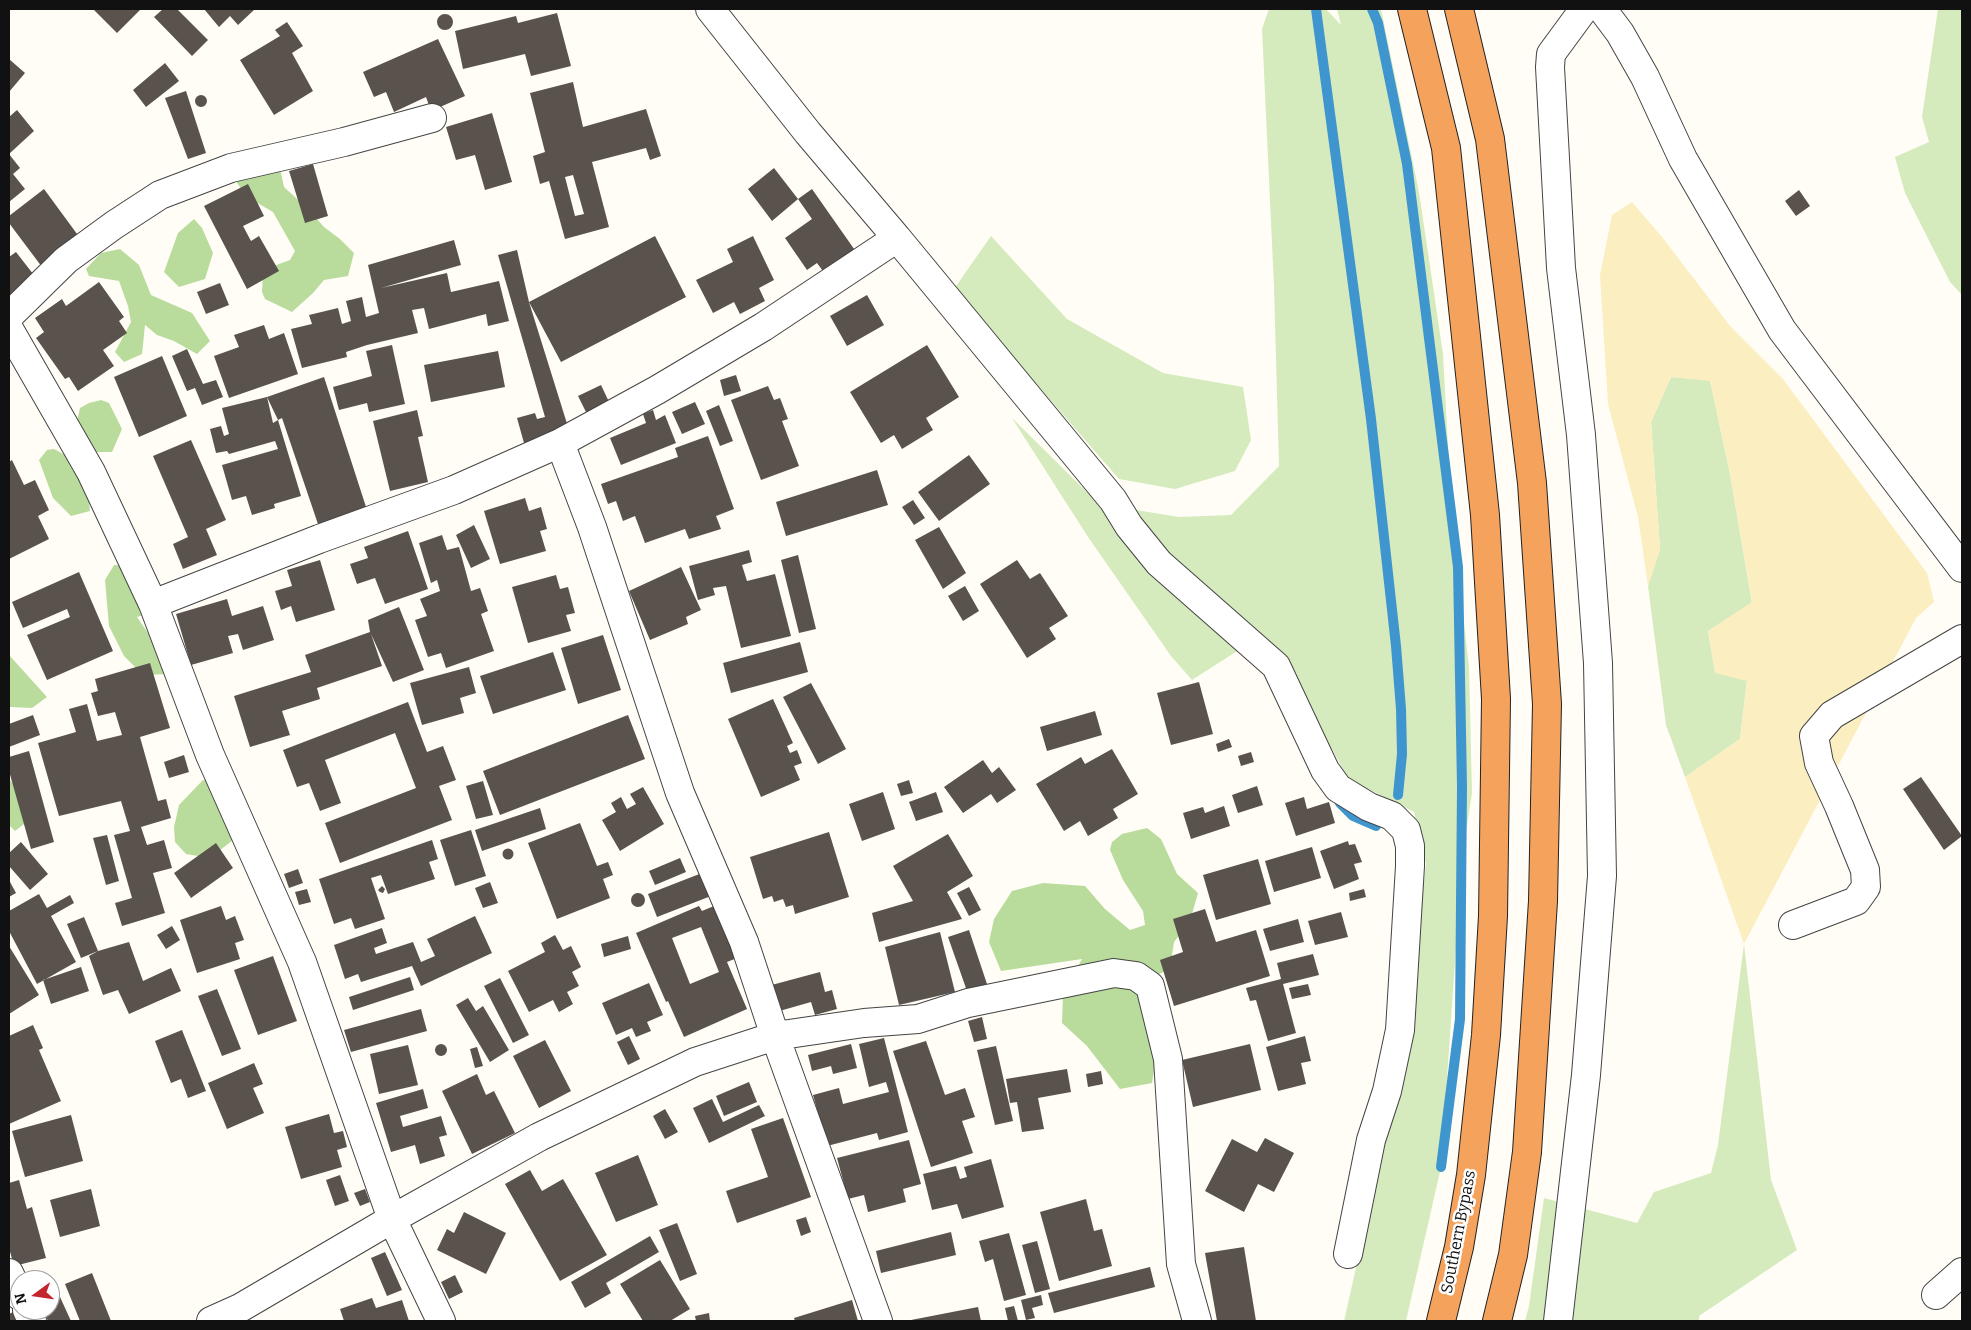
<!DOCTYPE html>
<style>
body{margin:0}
#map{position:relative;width:1971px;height:1330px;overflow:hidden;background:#fffdf5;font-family:Bitter,serif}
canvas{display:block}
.frame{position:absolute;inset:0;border:10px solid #111;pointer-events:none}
.north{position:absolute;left:10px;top:1270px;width:50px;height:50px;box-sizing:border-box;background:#fff;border:1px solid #a0a0a0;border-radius:50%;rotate:256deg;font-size:14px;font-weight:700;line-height:20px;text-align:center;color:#111}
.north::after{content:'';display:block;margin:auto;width:18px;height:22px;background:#c4262e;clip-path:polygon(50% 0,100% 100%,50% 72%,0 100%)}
</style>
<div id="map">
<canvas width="1971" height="1330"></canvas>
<div class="frame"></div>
<div class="north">N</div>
</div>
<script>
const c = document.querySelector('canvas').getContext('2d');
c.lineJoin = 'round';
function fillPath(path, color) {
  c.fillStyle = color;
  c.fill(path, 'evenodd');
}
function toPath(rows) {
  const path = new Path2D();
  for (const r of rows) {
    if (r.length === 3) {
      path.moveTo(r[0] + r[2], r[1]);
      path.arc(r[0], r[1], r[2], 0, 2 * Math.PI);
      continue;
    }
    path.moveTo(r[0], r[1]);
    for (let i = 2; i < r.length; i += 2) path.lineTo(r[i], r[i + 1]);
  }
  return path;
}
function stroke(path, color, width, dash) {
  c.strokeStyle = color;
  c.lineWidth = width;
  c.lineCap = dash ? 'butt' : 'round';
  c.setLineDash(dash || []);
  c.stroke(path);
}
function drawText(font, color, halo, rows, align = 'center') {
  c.font = font + ' Bitter,serif';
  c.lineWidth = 5;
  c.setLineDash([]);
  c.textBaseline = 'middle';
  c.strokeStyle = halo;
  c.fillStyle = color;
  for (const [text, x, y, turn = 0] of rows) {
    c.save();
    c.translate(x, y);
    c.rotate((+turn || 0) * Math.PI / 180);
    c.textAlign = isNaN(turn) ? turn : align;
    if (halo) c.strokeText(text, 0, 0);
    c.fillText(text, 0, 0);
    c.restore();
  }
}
fillPath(toPath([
 [1269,9,1326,9,1341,25,1337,9,1381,9,1419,192,1443,354,1452,518,1469,667,1472,793,1462,858,1441,1167,1406,1321,1344,1321,1403,1060,1426,864,1414,812,1348,779,1332,749,1313,755,1276,682,1242,648,1192,680,1171,656,1088,537,1012,418,1099,504,1179,517,1231,515,1279,466,1274,286,1262,29],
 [1938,9,1962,9,1962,295,1950,282,1905,193,1895,157,1929,142,1922,117],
 [991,236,1067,319,1163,373,1243,387,1251,440,1235,471,1175,489,1119,479,954,289],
 [1671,377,1710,380,1730,474,1752,603,1708,631,1715,672,1747,680,1740,739,1685,777,1666,725,1648,586,1660,549,1651,422],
 [1744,944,1771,1180,1797,1250,1699,1316,1699,1321,1525,1321,1529,1306,1544,1198,1637,1223,1654,1192,1711,1173,1718,1145]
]), '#d5ebbd');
fillPath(toPath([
 [280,169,284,187,308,209,324,227,340,239,354,253,348,276,324,280,313,293,292,312,265,299,262,292,263,270,290,260,295,251,273,212,247,197,235,180],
 [194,219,202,228,213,253,205,279,179,287,164,272,178,233],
 [120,249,139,265,151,295,192,313,210,341,197,354,174,341,157,335,145,325,142,354,124,362,115,352,131,322,128,306,119,281,89,276,86,269,101,253],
 [101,400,109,403,122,429,112,452,91,452,77,422,80,408,89,403],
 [54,449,65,455,72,469,88,491,90,511,71,516,53,498,39,460,47,450],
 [114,565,149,567,161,589,162,609,137,617,148,633,168,674,143,675,124,656,109,626,105,580],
 [9,655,47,697,32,708,10,707,10,735,9,740],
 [9,779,23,794,28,821,15,831,9,825],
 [203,780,232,781,233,840,210,858,186,854,175,842,174,827,179,805],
 [1147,828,1161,839,1177,874,1198,893,1190,921,1174,942,1170,968,1158,975,1146,1012,1157,1051,1152,1083,1120,1089,1087,1046,1062,1023,1063,993,1082,959,1001,971,989,942,994,919,1012,891,1043,883,1085,886,1105,909,1130,930,1145,925,1143,911,1123,880,1110,850,1112,842,1122,834]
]), '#b9dc9c');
fillPath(toPath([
 [1632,202,1662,237,1731,327,1783,379,1927,573,1934,602,1916,618,1744,944,1685,777,1740,739,1747,681,1715,673,1708,631,1752,602,1730,474,1710,381,1671,377,1651,422,1660,549,1648,586,1638,517,1608,404,1600,275,1612,215]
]), '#fbeec1');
stroke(toPath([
 [1316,9,1371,419,1396,646,1401,709,1402,754,1398,795],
 [1372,9,1378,23,1407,164,1458,567,1462,787,1460,1019,1441,1167],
 [1340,803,1353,816,1376,826]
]), '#3f96cf', 10);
fillPath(toPath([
 [93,9,141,9,117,33],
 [163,9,177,9,208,40,192,56,154,17],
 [204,9,255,9,238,25,230,16,219,27],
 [557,13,571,66,531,76,525,54,463,69,455,31,516,16,518,23],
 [445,22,8],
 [287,22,303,46,292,53,313,91,274,115,240,60,280,36,275,30],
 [438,39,465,96,431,111,426,97,394,112,386,92,374,97,363,72],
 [9,59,25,73,9,92],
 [165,63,179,81,146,107,133,90],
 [573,82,583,127,646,109,661,156,650,160,646,148,592,162,609,227,565,239,549,181,540,184,533,156,545,152,530,93],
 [573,175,584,214,575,216,565,177],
 [186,91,206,153,188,159,165,98],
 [201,101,6],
 [17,110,34,131,9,154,9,117],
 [492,113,512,182,485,190,475,155,456,160,446,127],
 [9,154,20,168,13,174,25,189,9,202],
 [313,164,328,216,305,223,289,171],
 [774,168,798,199,812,189,859,256,828,278,817,263,807,270,785,238,812,219,798,199,772,221,748,189],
 [248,184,264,216,243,226,251,241,259,236,279,271,247,289,204,206],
 [44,189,80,238,42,267,9,223,9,216],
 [1799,190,1810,206,1796,216,1785,201],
 [655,236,686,297,561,362,529,302,569,430,524,443,517,418,535,413,537,419,545,417,498,255,517,250,529,302],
 [753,236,774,280,759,288,765,301,740,314,734,302,713,313,696,280,733,262,727,249],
 [454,240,461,265,381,288,447,273,451,292,499,281,509,321,488,326,486,314,429,329,424,308,412,310,418,333,367,345,346,352,347,357,302,368,291,329,312,324,309,315,338,308,342,324,351,321,346,301,362,297,366,317,379,313,368,265],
 [16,252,37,279,9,298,9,257],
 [99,282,124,317,119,321,127,333,103,350,114,366,78,391,69,377,65,379,36,338,44,332,35,318,62,299,66,306],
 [220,283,229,305,206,314,197,292],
 [867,295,884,325,847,346,830,316],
 [264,325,269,339,284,333,298,374,229,398,214,356,239,347,234,335],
 [392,345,405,404,369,412,367,403,339,410,333,387,372,376,366,351],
 [927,345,959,397,926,418,933,430,902,449,894,435,881,443,850,392],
 [187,349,203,384,216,380,223,397,202,405,195,388,187,391,172,356],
 [498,351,505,387,431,402,424,365],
 [162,356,187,416,139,437,114,377],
 [736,375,741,391,724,396,720,380],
 [324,377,367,510,319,527,282,418,278,420,267,397],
 [601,385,610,404,587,414,578,396],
 [768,386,774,400,780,398,788,419,782,421,799,466,761,480,731,400],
 [267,397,273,423,278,420,301,496,274,504,275,508,252,515,246,496,232,500,222,465,278,449,275,441,229,454,227,451,216,453,210,429,221,426,224,436,229,434,222,408],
 [695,402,705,424,682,434,672,412],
 [719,405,733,441,720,446,706,411],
 [417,410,423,436,418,437,428,482,390,491,373,421],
 [653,410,656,420,665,415,676,443,621,465,610,438,646,423,643,414],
 [708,436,734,509,716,516,721,529,689,539,685,529,645,543,635,516,623,521,616,501,608,504,601,484,678,457,675,448],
 [191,440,226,520,206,529,217,555,183,569,173,544,188,537,153,456],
 [969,455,990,484,939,521,918,492],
 [12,460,24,485,35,480,49,510,38,516,49,539,9,559,9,462],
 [877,470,888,505,786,536,776,502],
 [525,498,529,511,541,507,547,529,540,531,546,551,500,564,484,511],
 [913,500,925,518,914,525,902,507],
 [474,525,490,559,471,568,456,535],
 [939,527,966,573,943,589,915,540],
 [408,531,428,589,385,604,375,578,357,584,350,564,368,558,364,547],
 [442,535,447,550,459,547,471,591,480,588,488,611,481,614,494,651,446,668,441,653,428,657,415,620,427,616,420,599,440,591,437,580,431,583,419,543],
 [749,550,752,562,742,565,747,581,775,574,791,636,741,648,726,586,713,588,715,595,698,600,689,566],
 [798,555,816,629,799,633,781,560],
 [320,560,335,610,296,622,291,606,281,610,275,591,292,586,287,570],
 [1017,560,1030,579,1040,573,1068,616,1049,628,1056,639,1027,658,980,584],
 [681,567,701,610,686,617,688,624,650,640,629,591],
 [79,572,113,651,47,680,27,635,70,617,67,609,23,628,12,602],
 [556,575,560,589,568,587,575,613,566,615,571,631,528,643,512,587],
 [965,586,979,611,963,621,948,596],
 [227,599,232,616,263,606,274,640,243,650,238,634,228,636,233,653,191,665,176,614],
 [399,607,424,670,393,682,371,634,382,666,317,688,320,699,282,711,290,735,250,747,234,696,311,672,305,655,370,632,368,620],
 [603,635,621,690,578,704,561,648],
 [800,642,808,672,731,693,723,663],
 [553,652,566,690,493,714,480,676],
 [150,663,170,728,140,737,158,801,166,799,171,818,141,827,147,845,164,840,172,868,153,873,165,913,122,926,115,903,132,898,114,835,130,831,121,801,59,816,38,743,76,732,69,709,87,704,97,741,122,735,115,712,98,716,91,693,98,691,95,679],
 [469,667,476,693,460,698,464,713,422,725,410,683],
 [1199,682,1213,734,1171,745,1157,693],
 [811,683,846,749,818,764,783,697],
 [773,699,793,743,787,746,790,753,797,750,802,763,794,766,800,780,761,797,728,719],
 [408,702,427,752,443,746,456,780,439,786,452,820,340,863,325,823,416,788,395,733,325,760,341,803,320,811,309,783,297,787,283,750],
 [1095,711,1102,735,1047,751,1040,727],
 [33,715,40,735,9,747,9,724],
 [628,715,645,759,500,815,483,771],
 [1229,739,1232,747,1218,752,1216,744],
 [1112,749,1138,794,1113,809,1118,818,1088,836,1080,821,1064,831,1036,784,1081,757,1085,764],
 [29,751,54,842,31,849,9,771,9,757],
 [1251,752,1254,762,1241,766,1238,756],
 [184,755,189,772,169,778,164,762],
 [983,760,992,773,999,767,1016,790,997,803,991,794,963,813,944,787],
 [1921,777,1962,836,1944,850,1903,789],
 [909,780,913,793,901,796,897,784],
 [483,781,493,815,476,819,466,786],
 [1257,786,1263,805,1238,813,1232,795],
 [643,787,664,824,620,851,602,820,616,812,611,803,621,797,627,809,636,804,630,794],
 [883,792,895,829,862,841,849,804],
 [936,792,943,812,916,821,909,802],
 [1304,797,1307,809,1329,802,1335,823,1296,836,1285,803],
 [1224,806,1230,826,1191,839,1183,813,1203,807,1205,813],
 [540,808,546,829,482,851,475,830],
 [580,823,597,866,608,862,613,875,603,879,610,898,557,919,528,843],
 [471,830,486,876,455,886,440,840],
 [829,832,849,897,795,914,793,905,786,907,783,899,774,902,772,896,763,899,750,857],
 [948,834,973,876,947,892,962,919,879,942,872,913,913,901,893,866],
 [107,835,119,881,106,885,93,838],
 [432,840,438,859,429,862,435,879,388,894,381,875,371,878,385,919,355,929,351,918,334,924,319,879],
 [1348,841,1349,845,1355,844,1362,862,1354,864,1359,879,1334,889,1320,851],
 [21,842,48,874,30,890,9,866,9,853],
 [216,843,233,868,191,898,174,873],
 [1312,847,1321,878,1274,892,1265,861],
 [508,854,5.5],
 [680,858,686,872,655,885,649,871],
 [1258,859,1271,904,1216,920,1203,875],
 [298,869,303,883,289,888,284,874],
 [702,873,711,896,657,917,648,894],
 [9,880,16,893,9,897],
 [490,882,498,903,483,908,475,888],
 [382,886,385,889,383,893,380,892,378,890],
 [969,887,981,910,969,916,957,893],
 [307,889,311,902,299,905,295,892],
 [1364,889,1366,897,1350,901,1349,893],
 [638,900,7],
 [39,894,47,908,70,895,74,903,51,916,76,962,37,984,9,931,9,911],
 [221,906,226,920,235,916,244,940,235,943,240,959,197,973,180,920],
 [699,906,702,911,714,906,737,958,727,962,747,1009,684,1037,668,1001,666,1002,636,933],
 [701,927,719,972,690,984,672,938],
 [1205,909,1216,942,1256,930,1270,976,1174,1006,1160,960,1183,952,1173,919],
 [1341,912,1348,937,1315,945,1308,921],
 [475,916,492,953,421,986,412,966,361,982,358,974,345,979,334,945,382,928,387,943,374,948,376,954,413,942,421,962,435,956,427,939],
 [84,917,98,951,129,942,143,981,171,968,181,991,129,1014,118,990,103,995,89,956,98,951,81,958,67,924],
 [1298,919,1304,942,1270,951,1263,929],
 [172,926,180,940,166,949,157,935],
 [969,930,987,984,967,991,948,937],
 [940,932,955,992,899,1005,885,947],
 [555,935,563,950,571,946,581,967,572,972,579,986,567,992,573,1004,559,1012,553,1000,529,1012,508,971,545,952,541,943],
 [628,936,631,949,604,957,601,944],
 [9,946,39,995,9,1014],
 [1313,954,1319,975,1283,984,1296,1033,1268,1041,1256,1000,1250,1001,1246,988,1281,979,1277,963],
 [273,956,297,1021,258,1035,234,970],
 [81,967,89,991,51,1004,43,980],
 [820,972,825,992,832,990,837,1009,815,1015,811,1002,776,1012,768,986],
 [410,977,414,990,353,1010,349,997],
 [500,978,529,1035,513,1043,484,986],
 [649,983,663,1015,647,1022,651,1031,636,1037,632,1028,616,1035,602,1003],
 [1308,984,1311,995,1292,999,1289,988],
 [217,989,241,1049,222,1056,198,996],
 [468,998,476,1011,483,1006,509,1050,490,1062,456,1005],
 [421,1009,427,1031,351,1052,344,1030],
 [982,1017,987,1039,974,1042,968,1021],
 [33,1025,43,1048,39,1050,61,1101,9,1124,9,1036],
 [182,1030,206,1091,188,1098,181,1079,171,1083,155,1041],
 [629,1036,640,1059,628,1065,617,1042],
 [1305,1036,1311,1061,1301,1063,1306,1084,1278,1091,1266,1047],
 [884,1038,908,1132,879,1140,877,1133,827,1146,813,1095,839,1088,843,1104,889,1092,886,1082,869,1087,859,1044],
 [545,1040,571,1091,539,1108,513,1056],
 [926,1041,945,1095,965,1088,975,1117,962,1121,973,1153,931,1167,893,1051],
 [441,1050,6],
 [851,1044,857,1068,833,1074,831,1066,812,1071,808,1055],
 [1250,1044,1261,1090,1193,1107,1182,1060],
 [408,1045,418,1085,379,1094,370,1054],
 [996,1046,1013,1121,995,1125,977,1050],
 [477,1047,483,1066,475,1068,470,1049],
 [254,1063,263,1084,253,1088,264,1113,227,1129,208,1083],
 [1067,1069,1071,1092,1038,1098,1044,1129,1022,1132,1017,1102,1010,1103,1006,1079],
 [1101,1071,1103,1084,1088,1087,1086,1074],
 [477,1074,486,1095,494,1091,515,1133,472,1154,442,1091],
 [749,1082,757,1102,724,1116,716,1096],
 [423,1089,428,1108,400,1116,403,1127,441,1116,447,1135,439,1137,445,1156,420,1164,415,1145,391,1152,376,1103],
 [712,1099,723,1122,759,1105,765,1116,709,1143,693,1108],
 [665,1109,678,1132,665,1139,653,1116],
 [329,1114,334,1133,343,1131,347,1147,337,1150,342,1167,301,1179,285,1127],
 [71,1115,83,1161,25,1177,12,1131],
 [783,1118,811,1197,737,1223,726,1191,768,1177,751,1129],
 [1265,1138,1294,1153,1274,1192,1258,1184,1244,1212,1205,1191,1232,1139,1257,1152],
 [909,1140,921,1184,903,1189,906,1202,868,1212,864,1195,848,1199,837,1158],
 [638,1155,658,1205,616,1222,595,1173],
 [991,1159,1004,1207,962,1219,957,1204,932,1210,923,1174,956,1166,960,1179,967,1177,964,1167],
 [530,1170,542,1191,563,1179,607,1255,560,1281,505,1184],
 [340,1175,349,1201,335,1206,326,1180],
 [19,1180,27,1209,32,1207,46,1258,14,1266,9,1248,9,1183],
 [91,1189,100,1226,60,1237,50,1200],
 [365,1189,370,1202,360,1206,354,1193],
 [1086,1199,1094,1231,1102,1229,1112,1266,1059,1281,1040,1212],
 [464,1212,506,1233,486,1274,437,1250,447,1229,454,1233],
 [806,1217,811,1232,801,1236,796,1220],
 [677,1223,697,1274,680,1281,659,1230],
 [951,1232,956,1255,881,1273,876,1251],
 [1009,1233,1026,1295,1004,1301,993,1259,985,1262,979,1241],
 [650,1236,659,1252,606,1283,611,1293,585,1308,571,1282],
 [1037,1241,1050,1289,1035,1293,1022,1245],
 [1244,1247,1256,1321,1217,1321,1205,1253],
 [385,1252,402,1290,387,1296,371,1258],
 [660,1260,690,1309,670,1321,643,1321,620,1284],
 [1150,1267,1155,1287,1054,1313,1048,1293],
 [92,1273,111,1321,80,1321,65,1284],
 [33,1275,35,1280,20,1280],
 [455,1275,463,1292,449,1299,441,1282],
 [1041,1295,1043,1305,1032,1308,1035,1318,1026,1320,1021,1300],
 [60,1297,71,1321,48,1321,43,1310,50,1310,50,1301],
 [372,1298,376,1308,402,1300,409,1321,344,1321,340,1309],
 [852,1300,858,1321,795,1321,794,1318],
 [1014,1306,1018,1321,1008,1321,1005,1308],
 [978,1307,981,1321,911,1321,911,1320],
 [13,1312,16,1321,9,1321,9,1314],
 [709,1313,710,1321,696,1321,695,1316]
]), '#5a524d');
const minor = toPath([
 [710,9,808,133,897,238],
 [1602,9,1620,33,1645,77,1683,159,1782,330,1962,568],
 [9,316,66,260,114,225,160,195,231,168,344,142,432,118],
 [9,329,91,472,153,604,210,755,302,962,392,1219,441,1321],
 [560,443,592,527,680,793,744,942,775,1036,878,1321],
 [153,604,319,539,454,490,560,443,657,390,763,327,897,238,1113,500,1129,526,1159,563,1276,666,1325,770,1338,788,1369,807,1392,816,1406,830,1410,846,1410,866,1400,1030,1387,1091,1371,1140,1348,1254],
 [1793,925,1856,901,1866,887,1865,870,1839,806,1819,763,1814,736,1832,715,1962,639],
 [9,1273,20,1296],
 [1936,1295,1962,1272],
 [27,1310,32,1321],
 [211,1321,240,1308,392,1219,539,1137,695,1062,775,1036,864,1023,918,1019,968,1003,1114,973,1136,976,1150,986,1168,1059,1181,1264,1197,1321],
 [1558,1321,1586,1075,1602,876,1598,663,1581,435,1561,268,1550,67,1551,54,1584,9]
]);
const highway = toPath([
 [1412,9,1446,148,1485,515,1496,699,1493,916,1486,1035,1471,1175,1459,1247,1441,1321],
 [1459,9,1490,139,1532,483,1547,704,1543,901,1527,1152,1513,1255,1497,1321]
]);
stroke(minor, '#444', 30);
stroke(highway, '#222', 30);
stroke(minor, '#fff', 28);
stroke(highway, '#f5a25d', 28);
drawText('16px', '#111', '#fff', [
 ["Southern Bypass",1459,1232,-79]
]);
</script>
